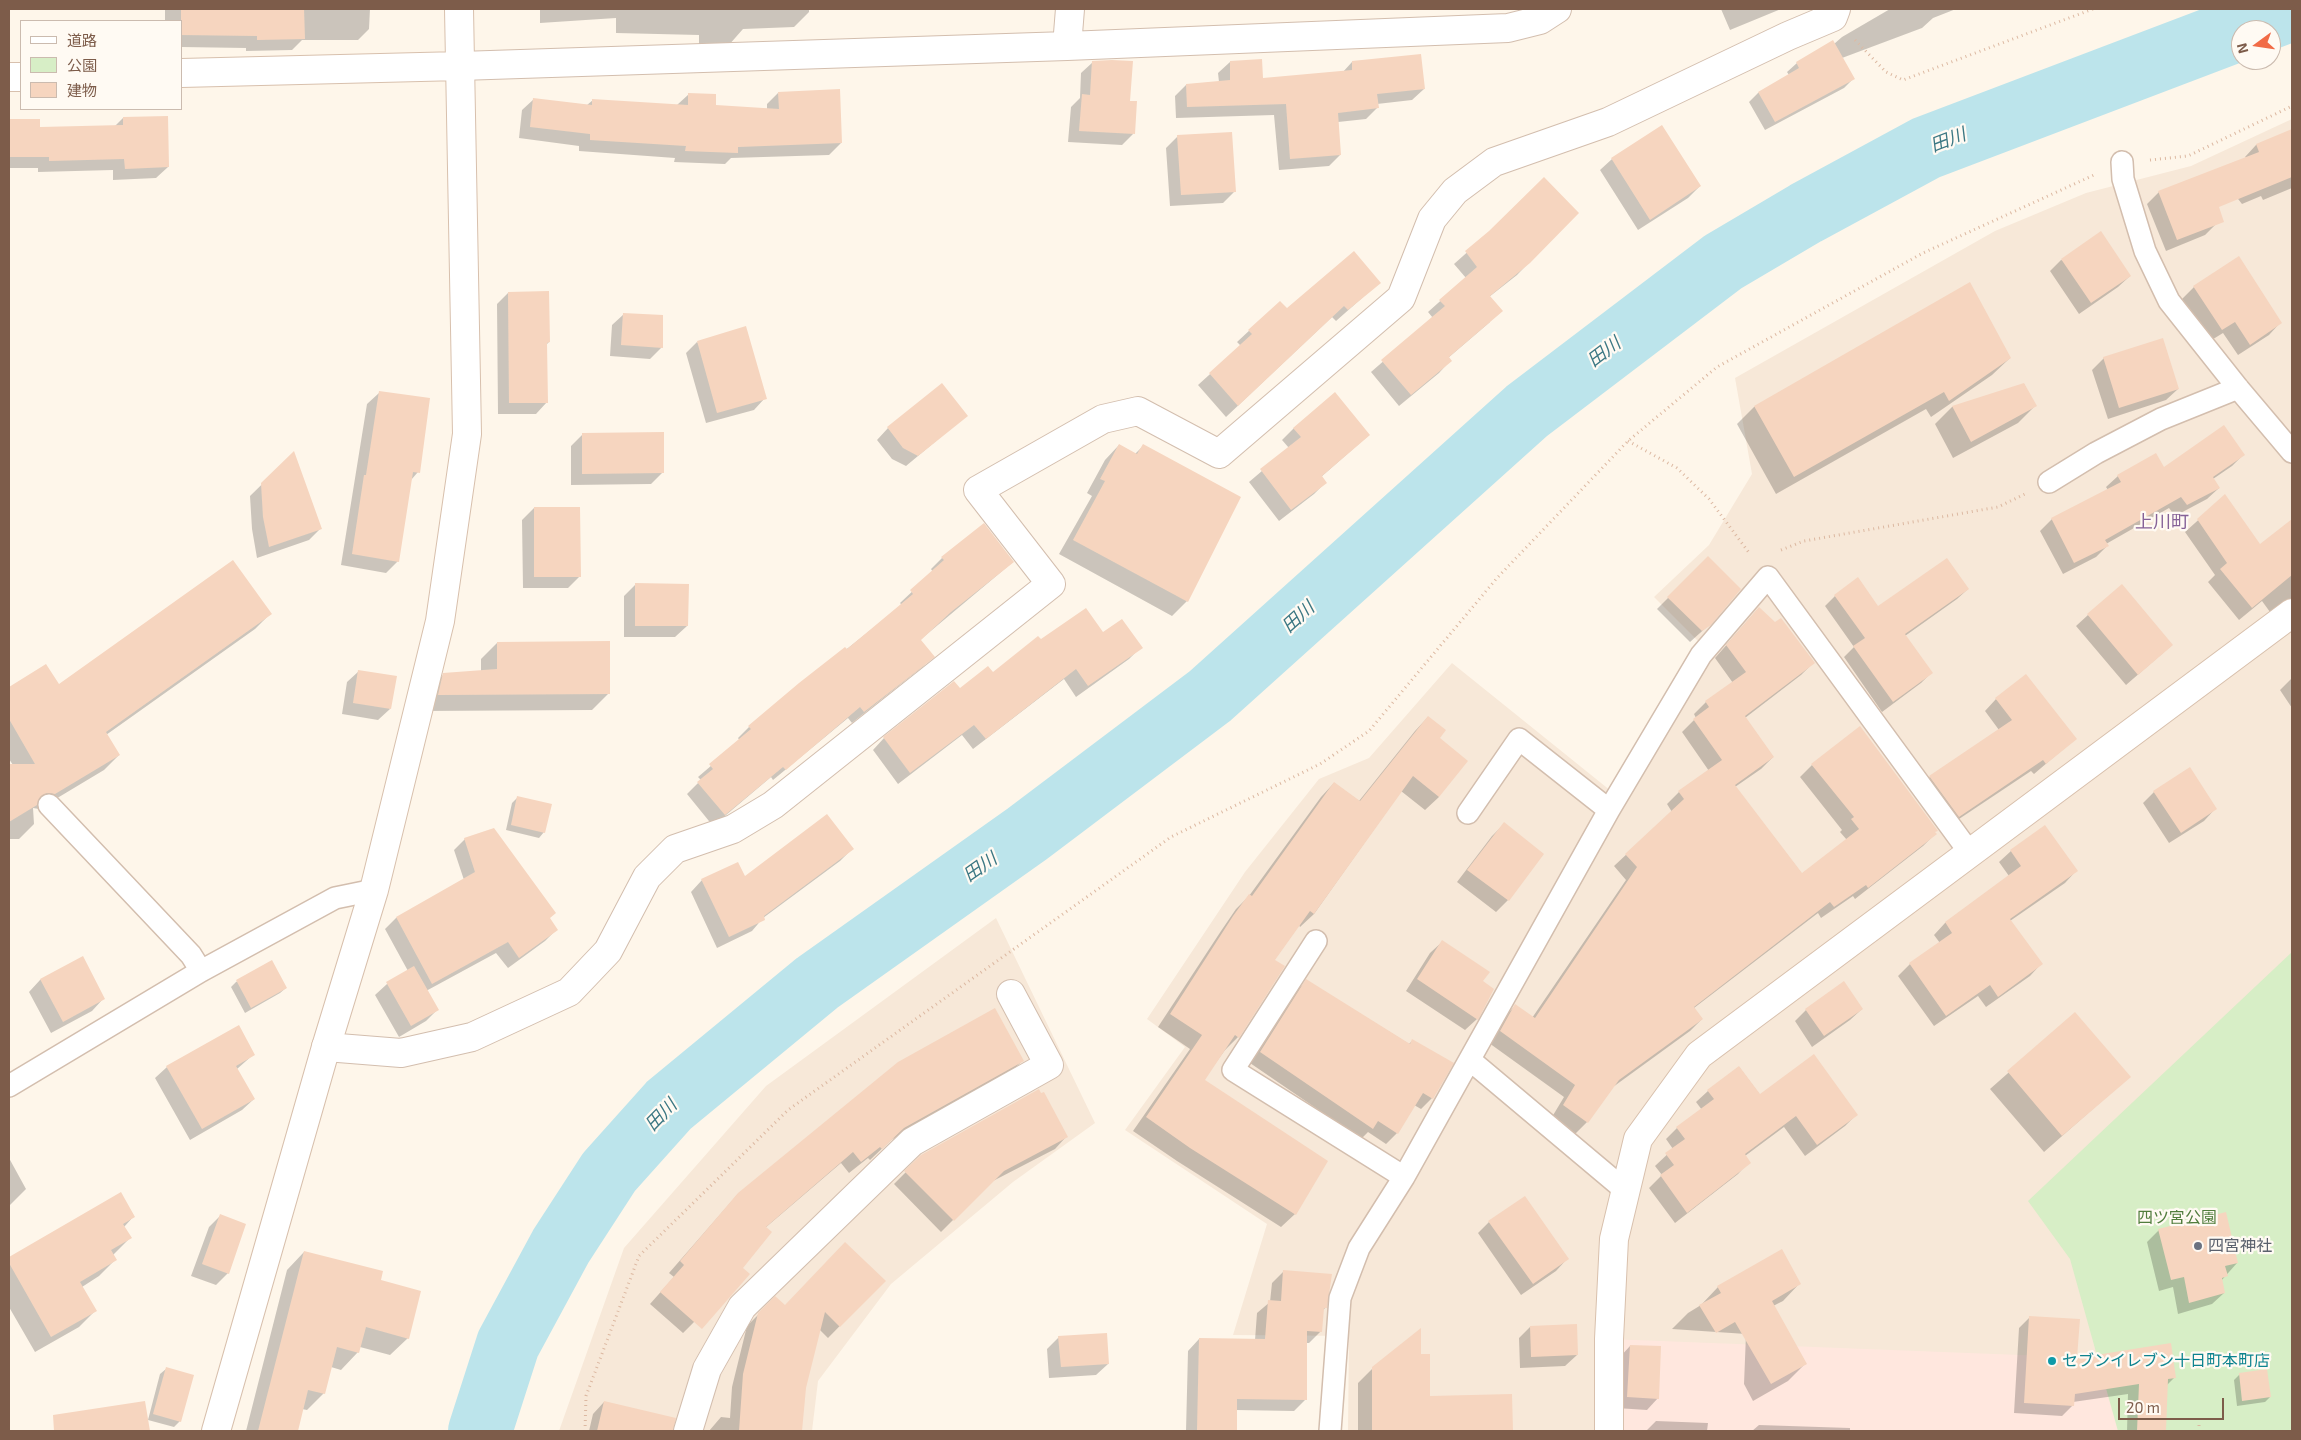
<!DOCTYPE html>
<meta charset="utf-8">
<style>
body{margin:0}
#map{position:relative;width:2301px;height:1440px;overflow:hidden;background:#fef6ea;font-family:"Exo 2","Noto Sans JP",sans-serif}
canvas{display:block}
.frame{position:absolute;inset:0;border:10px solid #7d5c4a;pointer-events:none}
.legend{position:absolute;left:20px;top:20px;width:162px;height:90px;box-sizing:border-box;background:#fffaf3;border:1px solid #cbbbaf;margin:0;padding:6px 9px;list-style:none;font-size:15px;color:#7d5c4a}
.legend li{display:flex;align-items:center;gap:10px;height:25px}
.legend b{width:25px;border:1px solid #cbbbaf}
.north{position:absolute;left:2231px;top:20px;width:50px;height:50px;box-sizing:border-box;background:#fffaf3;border:1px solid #cbbbaf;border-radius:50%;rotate:256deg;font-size:14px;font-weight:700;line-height:20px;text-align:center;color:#7d5c4a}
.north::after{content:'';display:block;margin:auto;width:18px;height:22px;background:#f16b46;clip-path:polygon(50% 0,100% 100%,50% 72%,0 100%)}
.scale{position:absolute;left:2118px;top:1398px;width:106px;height:22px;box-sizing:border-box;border:2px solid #7d5c4a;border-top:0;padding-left:6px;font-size:15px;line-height:18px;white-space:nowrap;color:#7d5c4a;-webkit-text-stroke:4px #fffaf3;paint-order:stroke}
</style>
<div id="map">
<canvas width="2301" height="1440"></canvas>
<div class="frame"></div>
<ul class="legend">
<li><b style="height:6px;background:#fff"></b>道路</li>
<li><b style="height:14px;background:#d7eec6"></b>公園</li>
<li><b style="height:14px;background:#f6d5bf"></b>建物</li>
</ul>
<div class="north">N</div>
<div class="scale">20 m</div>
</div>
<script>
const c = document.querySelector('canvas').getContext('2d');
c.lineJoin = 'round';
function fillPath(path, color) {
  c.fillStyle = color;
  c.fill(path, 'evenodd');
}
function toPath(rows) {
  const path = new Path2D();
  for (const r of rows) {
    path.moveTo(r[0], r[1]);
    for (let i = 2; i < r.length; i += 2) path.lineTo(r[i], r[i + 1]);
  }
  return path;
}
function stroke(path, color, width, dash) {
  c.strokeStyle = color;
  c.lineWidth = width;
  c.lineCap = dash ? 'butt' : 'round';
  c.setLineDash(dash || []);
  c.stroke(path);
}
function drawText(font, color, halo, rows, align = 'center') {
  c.font = font + ' "Exo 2","Noto Sans JP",sans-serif';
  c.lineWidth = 4.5;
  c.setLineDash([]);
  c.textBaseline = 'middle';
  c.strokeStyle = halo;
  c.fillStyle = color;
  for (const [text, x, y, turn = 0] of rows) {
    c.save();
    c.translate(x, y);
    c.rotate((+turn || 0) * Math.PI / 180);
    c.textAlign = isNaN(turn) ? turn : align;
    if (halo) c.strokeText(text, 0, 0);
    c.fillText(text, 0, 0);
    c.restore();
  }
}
fillPath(toPath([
 [2292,119,2292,1431,1348,1431,1349,1336,1233,1335,1267,1224,1125,1130,1185,1047,1147,1019,1245,872,1319,779,1369,758,1452,663,1611,791,1701,644,1654,597,1709,545,1752,474,1735,378,1995,231,2086,193,2191,166],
 [996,918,1095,1123,1013,1182,891,1284,818,1381,812,1431,559,1431,624,1248,766,1086]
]), '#f7e8d8');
fillPath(toPath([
 [1609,1339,2097,1358,2118,1431,1609,1431]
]), '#ffe7de');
fillPath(toPath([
 [2292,952,2292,1431,2118,1431,2070,1259,2028,1201]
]), '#d7eec6');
fillPath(toPath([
 [165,9,370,9,369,29,358,40,302,40,292,50,246,51,246,48,181,47,181,21,165,21],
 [540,9,809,9,809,12,794,27,743,29,728,46,699,47,699,35,616,33,616,18,540,23],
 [1721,9,1781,9,1730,30],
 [1890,9,1956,9,1933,18,1922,28,1842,58,1853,79,1844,88,1765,130,1749,102,1758,93,1789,75,1787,72,1797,63,1834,44,1842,37],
 [1093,62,1129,102,1133,134,1122,145,1068,142,1071,107,1080,98,1081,73],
 [1230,62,1262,79,1342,73,1352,62,1424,89,1412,100,1377,104,1378,107,1366,119,1338,122,1340,155,1329,166,1279,170,1274,115,1176,118,1175,96,1186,85,1219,82,1218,73],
 [778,93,841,143,829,155,731,158,725,164,674,162,675,158,579,151,579,146,519,138,522,110,534,99,587,105,593,100,677,105,689,94,715,106,767,110,767,104],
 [123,118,168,167,156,178,113,180,113,170,38,172,38,168,9,168,9,120,38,120,38,128,115,126],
 [2292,131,2292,188,2263,200,2261,196,2242,204,2220,176,2246,158,2245,157,2256,145],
 [1178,136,1234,192,1223,203,1170,206,1166,148],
 [1612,159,1700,186,1688,198,1638,230,1600,170],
 [2159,192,2216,224,2205,235,2166,251,2147,204],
 [1577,213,1517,275,1489,297,1490,322,1448,358,1450,361,1439,373,1399,406,1371,372,1433,318,1428,312,1466,278,1454,264,1490,232],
 [2061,260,2130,276,2118,287,2079,314,2050,271],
 [1379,283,1336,321,1332,317,1226,417,1198,385,1241,346,1237,342,1280,302,1287,309],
 [1969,284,2010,358,1992,375,1931,417,1926,409,1776,494,1737,424,1754,407],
 [2194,287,2280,323,2269,335,2238,355,2223,333,2210,341,2182,299],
 [508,293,549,342,546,345,547,402,536,414,498,414,497,304],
 [624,314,662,347,650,359,610,356,612,325],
 [697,342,765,398,754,410,706,423,686,353],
 [2104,358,2178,389,2166,400,2108,419,2092,370],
 [2024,384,2035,406,2018,423,1953,458,1935,424,1952,407],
 [379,393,418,472,411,480,398,561,386,573,341,565,367,404],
 [966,416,906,466,892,459,877,440,888,428],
 [1294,428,1369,435,1321,477,1325,483,1314,494,1279,521,1249,482,1289,448,1282,440],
 [583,434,663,472,651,484,571,485,571,446],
 [1119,445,1135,454,1143,446,1187,601,1172,616,1059,554,1092,496,1087,493,1105,460],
 [293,454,320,529,309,540,257,558,252,529,250,496],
 [2243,455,2232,466,2213,479,2219,488,2207,499,2175,516,2169,508,2106,544,2107,546,2096,557,2063,574,2040,531,2052,519,2108,490,2106,487,2118,476],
 [2225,496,2260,546,2292,520,2292,617,2276,610,2270,612,2262,601,2239,620,2208,582,2215,575,2185,532],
 [534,508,580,576,568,588,523,588,522,520],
 [942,558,1013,562,920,640,933,657,921,668,852,723,848,718,773,780,771,777,713,826,687,794,701,780,698,777,740,741,738,738,749,727,902,605,900,603,933,572,931,569],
 [1708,558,1710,624,1690,642,1657,609],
 [635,585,687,626,675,637,624,637,624,596],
 [1968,589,1957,599,1905,636,1931,673,1921,683,1882,712,1844,657,1854,647,1825,606,1835,596,1878,607],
 [1759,608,1813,663,1801,675,1745,718,1773,757,1761,769,1735,787,1802,874,1847,840,1840,832,1842,830,1800,777,1812,765,1935,834,1923,846,1855,899,1853,896,1821,918,1818,913,1694,1008,1702,1019,1690,1031,1613,1087,1587,1122,1575,1134,1552,1117,1564,1097,1489,1043,1503,1018,1515,1006,1532,1018,1626,880,1614,866,1672,812,1667,804,1679,792,1709,771,1682,732,1696,718,1694,714,1706,702,1733,683,1715,658],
 [270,614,255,629,106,735,119,755,104,770,39,809,33,808,34,824,19,839,9,839,9,766,13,765,9,759,9,689,46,666,58,686],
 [2088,615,2172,645,2126,685,2076,626],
 [1103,634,1141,647,1129,659,1076,697,1064,679,973,749,962,735,898,784,873,750,884,738,960,690,993,673,1041,641],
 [497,643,609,693,592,710,422,711,427,691,444,674,481,671,481,659],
 [359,671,390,709,378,720,342,714,347,682],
 [2292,678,2292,708,2280,690],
 [1996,699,2075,739,2034,774,2031,771,1947,827,1918,788,1930,777,1999,730,1985,711],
 [1428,717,1438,739,1439,797,1425,810,1401,791,1314,914,1300,927,1299,925,1274,960,1238,1037,1225,1050,1203,1080,1295,1214,1281,1227,1177,1161,1133,1131,1190,1049,1158,1027,1221,931,1236,909,1249,896,1321,797,1334,783,1359,801,1415,731],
 [2154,792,2215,809,2204,821,2169,843,2143,803],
 [518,797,544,832,539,838,506,830,512,803],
 [1504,824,1543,854,1508,900,1496,912,1457,882,1492,836],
 [465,839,548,919,556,930,545,941,508,968,496,953,426,991,437,1010,426,1021,399,1037,375,995,387,984,408,971,385,929,396,918,464,880,454,850],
 [852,849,840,861,763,918,752,931,717,948,691,892,702,880,744,878],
 [2011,851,2076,871,2065,883,2010,921,2041,964,2030,976,1986,1007,1978,996,1934,1026,1898,976,1910,964,1940,943,1934,935,1945,923,2009,876,1999,862],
 [1442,942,1482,982,1477,1019,1465,1030,1406,991,1430,953],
 [82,958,103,999,92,1011,51,1033,29,992,40,980],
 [271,962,286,988,280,993,245,1013,231,987,236,982],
 [1307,981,1409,1044,1413,1040,1432,1098,1421,1109,1414,1105,1397,1133,1386,1144,1368,1132,1361,1139,1250,1063,1296,991],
 [1862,1009,1850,1020,1812,1047,1795,1021,1806,1010],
 [2075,1014,2129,1077,2044,1152,1990,1089],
 [254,1054,237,1069,254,1099,242,1110,190,1140,155,1078,167,1067],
 [1022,1061,1011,1072,891,1140,870,1160,868,1158,849,1173,841,1163,765,1228,702,1289,694,1322,683,1333,650,1304,674,1277,669,1273,738,1194],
 [1739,1067,1760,1095,1856,1115,1845,1126,1805,1156,1784,1127,1745,1156,1749,1162,1738,1174,1675,1223,1649,1188,1662,1175,1655,1166,1673,1149,1666,1139,1677,1128,1702,1110,1696,1102,1708,1091],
 [1066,1137,1055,1149,991,1182,941,1232,894,1184,922,1156],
 [9,1158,26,1189,9,1206],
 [121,1194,134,1216,124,1227,130,1238,113,1255,115,1260,99,1276,82,1287,95,1311,79,1327,35,1352,9,1307,9,1259],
 [220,1216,228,1273,216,1285,191,1276,209,1227],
 [1489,1222,1567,1259,1556,1271,1521,1295,1478,1233],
 [2159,1230,2237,1263,2221,1281,2224,1293,2212,1304,2178,1314,2173,1287,2159,1291,2147,1242],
 [304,1252,408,1338,390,1355,360,1347,358,1352,341,1370,331,1367,324,1393,307,1410,302,1409,297,1431,246,1431,287,1270],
 [1284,1271,1326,1307,1322,1311,1321,1331,1309,1343,1306,1343,1306,1399,1294,1411,1236,1410,1236,1431,1186,1431,1188,1351,1199,1339,1255,1340,1257,1313,1270,1302,1272,1283],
 [884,1281,828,1338,819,1329,804,1388,801,1431,709,1431,721,1417,730,1418,732,1387,747,1326,775,1298,785,1306],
 [1800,1283,1783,1301,1773,1306,1805,1364,1788,1381,1753,1401,1744,1384,1746,1334,1672,1329,1688,1313,1701,1305,1718,1287],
 [2030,1317,2076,1359,2174,1378,2166,1386,2165,1431,2127,1431,2128,1394,2073,1402,2073,1405,2062,1416,2014,1413,2019,1328],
 [1530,1327,1577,1355,1565,1366,1520,1368,1519,1338],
 [1059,1337,1108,1364,1096,1375,1049,1378,1047,1349],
 [1630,1346,1658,1398,1647,1410,1616,1408,1619,1358],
 [1420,1355,1429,1397,1511,1396,1512,1431,1354,1431,1358,1431,1358,1383,1373,1368],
 [166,1369,180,1421,174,1427,148,1420,160,1374],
 [2240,1374,2270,1397,2265,1402,2237,1406,2234,1380],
 [144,1402,149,1431,89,1431,87,1421],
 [604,1402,671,1418,668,1431,589,1431,593,1414],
 [1656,1421,1708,1423,1707,1431,1646,1431],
 [1759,1425,1850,1428,1850,1431,1752,1431]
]), '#0003');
stroke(toPath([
 [480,1431,508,1344,561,1246,609,1172,669,1105,817,983,1027,834,1210,696,1527,411,1723,262,1806,213,1926,148,2292,9]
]), '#bce4eb', 64);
fillPath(toPath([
 [181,9,304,9,305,39,257,40,257,36,181,35],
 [1833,40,1855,79,1775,122,1758,92,1799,68,1796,62],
 [1421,54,1425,89,1377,94,1379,108,1338,113,1341,155,1290,159,1286,104,1187,107,1186,84,1230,80,1230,61,1262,59,1263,78,1352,70,1352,61],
 [1112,60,1133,61,1130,101,1137,101,1135,134,1079,131,1082,94,1090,95,1092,61],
 [840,89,842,143,738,147,738,153,685,151,686,146,590,140,590,134,530,127,533,98,592,105,592,99,688,105,688,93,716,94,716,105,779,109,778,92],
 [168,116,169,167,125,169,124,159,49,161,49,157,9,157,9,119,40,119,40,127,123,125,123,117],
 [1662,125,1701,186,1650,220,1611,158],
 [2292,129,2292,177,2219,207,2224,222,2177,240,2158,191,2259,152,2256,144],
 [1232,132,1236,192,1181,195,1177,135],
 [1544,177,1579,213,1530,263,1490,296,1503,311,1449,357,1452,361,1411,395,1381,360,1445,306,1439,300,1477,267,1465,251,1489,231],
 [2101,231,2131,276,2091,303,2061,259],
 [1354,251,1381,283,1348,310,1344,306,1238,406,1209,373,1252,334,1248,330,1280,301,1287,308],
 [2239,256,2282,323,2250,345,2235,322,2222,330,2193,286],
 [1970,282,2011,358,1949,401,1944,392,1794,477,1754,406],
 [549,291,550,342,547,343,548,403,509,403,508,292],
 [623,313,663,315,663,348,621,345],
 [746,326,767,399,717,413,697,341],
 [2163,338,2179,389,2119,408,2103,357],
 [942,383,968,416,918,456,903,448,887,427],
 [2024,383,2037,406,1971,442,1952,406],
 [379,391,430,398,420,473,413,472,399,562,352,554,364,475,366,475],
 [1335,392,1370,435,1322,476,1327,483,1291,510,1260,469,1301,437,1293,428],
 [2224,425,2245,455,2213,477,2220,488,2187,505,2181,497,2105,540,2109,546,2074,563,2051,518,2121,482,2117,475,2156,453,2164,467],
 [664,432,664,473,582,474,582,433],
 [1119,444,1137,454,1143,444,1241,497,1188,602,1073,540,1105,481,1100,479],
 [294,451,322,529,269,547,263,517,261,483],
 [2225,494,2260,544,2292,519,2292,575,2252,608,2220,569,2227,563,2197,519],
 [534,507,580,507,581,577,534,577],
 [984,523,1014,562,951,612,921,640,935,657,864,712,860,707,786,770,783,767,725,815,697,782,713,769,709,764,751,729,748,726,799,683,845,647,847,649,913,594,910,590,944,560,941,557],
 [1708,556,1741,589,1711,625,1702,631,1667,597],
 [1947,558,1969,589,1905,634,1933,673,1893,702,1853,646,1865,638,1834,595,1858,577,1878,606],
 [233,560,272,614,106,732,120,755,55,794,47,793,41,796,37,805,9,822,9,764,35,764,9,719,9,687,46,664,59,684],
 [635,583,689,584,688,626,635,626],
 [2122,584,2173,645,2138,675,2087,614],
 [1759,607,1775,622,1781,618,1815,663,1745,716,1774,757,1735,785,1802,873,1859,829,1851,819,1854,817,1811,764,1860,726,1938,831,1935,832,1937,834,1868,888,1866,885,1834,907,1830,902,1694,1007,1703,1019,1619,1080,1588,1123,1563,1105,1575,1085,1500,1031,1515,1004,1535,1018,1637,867,1625,854,1684,799,1678,791,1722,760,1693,719,1709,707,1705,701,1746,672,1726,645],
 [1086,608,1103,632,1122,619,1143,648,1088,686,1076,669,986,739,974,725,910,773,883,737,954,681,960,688,988,666,993,672,1038,636,1041,639],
 [610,641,610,694,438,695,443,673,497,669,497,642],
 [358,670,397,676,391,709,353,703],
 [2026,674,2077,739,2046,764,2043,760,1959,817,1929,776,2012,720,1995,698],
 [1428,716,1446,730,1440,738,1468,761,1439,797,1413,776,1314,914,1310,911,1275,960,1285,966,1239,1038,1235,1035,1205,1080,1328,1161,1296,1215,1190,1148,1146,1117,1202,1035,1170,1014,1233,916,1249,894,1252,896,1334,782,1360,801],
 [2190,767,2217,809,2181,833,2153,791],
 [517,796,552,804,545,833,511,825],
 [827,814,854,849,764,916,765,920,729,937,701,879,738,862,745,876],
 [1504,822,1544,854,1509,901,1467,870],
 [2045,825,2078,871,2010,919,2043,964,1998,997,1990,985,1946,1016,1909,963,1952,933,1945,922,2021,866,2010,850],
 [494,828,556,913,550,918,558,930,519,958,508,942,432,984,396,917,475,872,464,838],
 [1442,940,1490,972,1483,981,1494,989,1478,1020,1417,979],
 [83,956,105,999,63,1022,40,979],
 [272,960,287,988,251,1008,236,980],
 [414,966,439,1010,411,1026,386,982],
 [1306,979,1410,1044,1412,1039,1454,1063,1433,1099,1423,1093,1398,1134,1378,1121,1373,1129,1260,1052],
 [1844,981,1863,1009,1824,1036,1805,1009],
 [995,1008,1024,1061,904,1128,882,1149,880,1147,861,1162,853,1152,766,1227,772,1232,743,1268,750,1274,702,1329,660,1292,684,1265,680,1261,738,1193,898,1062],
 [2075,1012,2131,1077,2062,1136,2007,1071],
 [239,1025,255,1055,236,1066,255,1099,202,1129,166,1066],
 [1814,1054,1858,1115,1817,1145,1796,1116,1745,1154,1751,1163,1687,1213,1660,1175,1674,1165,1665,1153,1685,1139,1676,1127,1714,1099,1707,1090,1739,1066,1760,1094],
 [1039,1089,1041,1093,1044,1092,1068,1137,1004,1171,954,1221,904,1171,921,1155],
 [121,1192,135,1217,123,1224,132,1238,111,1250,117,1260,80,1282,97,1311,51,1337,9,1263,9,1257],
 [1525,1196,1569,1259,1533,1284,1488,1221],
 [2226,1212,2238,1263,2225,1266,2228,1276,2222,1278,2225,1293,2189,1303,2184,1277,2171,1280,2158,1229],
 [220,1214,246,1224,229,1274,202,1264],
 [845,1242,886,1281,840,1327,825,1312,806,1388,802,1431,739,1431,743,1374,758,1313,775,1296,785,1305],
 [1782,1249,1801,1284,1772,1301,1807,1364,1771,1384,1735,1322,1716,1333,1699,1305,1721,1293,1717,1286],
 [304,1251,383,1271,381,1280,421,1291,409,1339,366,1327,359,1353,337,1347,325,1394,308,1390,298,1431,258,1431],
 [1283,1270,1332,1274,1327,1308,1324,1308,1322,1332,1307,1331,1307,1400,1237,1399,1237,1431,1197,1431,1199,1338,1265,1339,1268,1300,1281,1301],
 [2029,1316,2080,1319,2077,1358,2171,1343,2176,1378,2168,1379,2166,1431,2137,1431,2139,1384,2075,1394,2074,1406,2024,1403],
 [1577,1324,1578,1355,1531,1357,1530,1326],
 [1421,1328,1421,1354,1430,1354,1430,1396,1512,1394,1513,1431,1372,1431,1372,1367],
 [1107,1333,1109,1364,1061,1367,1058,1336],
 [1630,1345,1661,1346,1659,1399,1627,1397],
 [166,1367,194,1375,181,1422,153,1414],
 [2267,1369,2271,1397,2242,1401,2239,1373],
 [145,1401,150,1431,54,1431,53,1415],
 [604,1401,676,1418,673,1431,597,1431]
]), '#f6d5bf');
const lane = toPath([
 [2122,162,2123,179,2145,251,2169,301,2238,388,2292,452],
 [2049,482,2096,453,2161,419,2238,388],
 [49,805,191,955,201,971],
 [1468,813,1519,739,1609,810],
 [1316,941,1233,1070,1404,1177],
 [1470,1060,1626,1191],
 [9,1086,201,971,335,898,374,890],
 [1330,1431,1340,1298,1359,1248,1404,1177,1609,810,1701,655,1768,577,1970,853]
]);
const street = toPath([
 [1067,46,1070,9],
 [460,66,1067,46,1508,28,1540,20,1557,9],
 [326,1047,401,1053,472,1037,569,992,608,951,647,877,675,849,733,829,773,805,1051,584,978,490,1103,419,1138,411,1219,454,1401,298,1432,219,1455,191,1494,162,1608,122,1788,36,1833,17,1836,9],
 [688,1431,707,1369,742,1307,912,1142,1049,1065,1011,994]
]);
const secondary = toPath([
 [181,73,460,66],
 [9,77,21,77],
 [216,1431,326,1047,374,890,440,621,467,434,459,9],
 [1609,1431,1609,1339,1614,1239,1638,1139,1699,1055,2292,613]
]);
stroke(lane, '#d3beae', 24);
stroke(street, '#d3beae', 30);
stroke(secondary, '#d8c0ad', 30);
stroke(toPath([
 [1855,40,1886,72,1903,80,2093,9],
 [2150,160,2188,156,2292,106],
 [1628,441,1677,468,1709,499,1750,554],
 [1781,550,1804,541,1998,507,2025,494],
 [585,1431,586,1396,639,1256,788,1110,1171,837,1320,764,1369,731,1497,578,1628,441,1717,367,1923,253,2094,175],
 [2199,1431,2199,1421]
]), '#dcb8a1', 3, [1, 4]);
stroke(lane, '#fff', 21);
stroke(street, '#fff', 28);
stroke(secondary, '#fff', 28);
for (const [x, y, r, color] of [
 [2198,1246,5,"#6b7280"],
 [2052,1361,5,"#0f9aa8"]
]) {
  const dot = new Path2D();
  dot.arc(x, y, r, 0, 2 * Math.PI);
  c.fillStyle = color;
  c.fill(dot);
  stroke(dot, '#fffaf3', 2);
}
drawText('16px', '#517d3d', '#fffaf3', [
 ["四ツ宮公園",2177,1218]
]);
drawText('16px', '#5b616d', '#fffaf3', [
 ["四宮神社",2208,1246]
], 'left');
drawText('16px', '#0d838f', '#fffaf3', [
 ["セブンイレブン十日町本町店",2062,1361]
], 'left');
drawText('italic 18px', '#3b7783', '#fffaf3', [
 ["田川",1948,140,-21],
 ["田川",1604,352,-37],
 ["田川",1298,617,-42],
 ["田川",980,867,-35],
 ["田川",661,1115,-46]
]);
drawText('18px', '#866298', '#fffaf3', [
 ["上川町",2162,522]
]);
</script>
